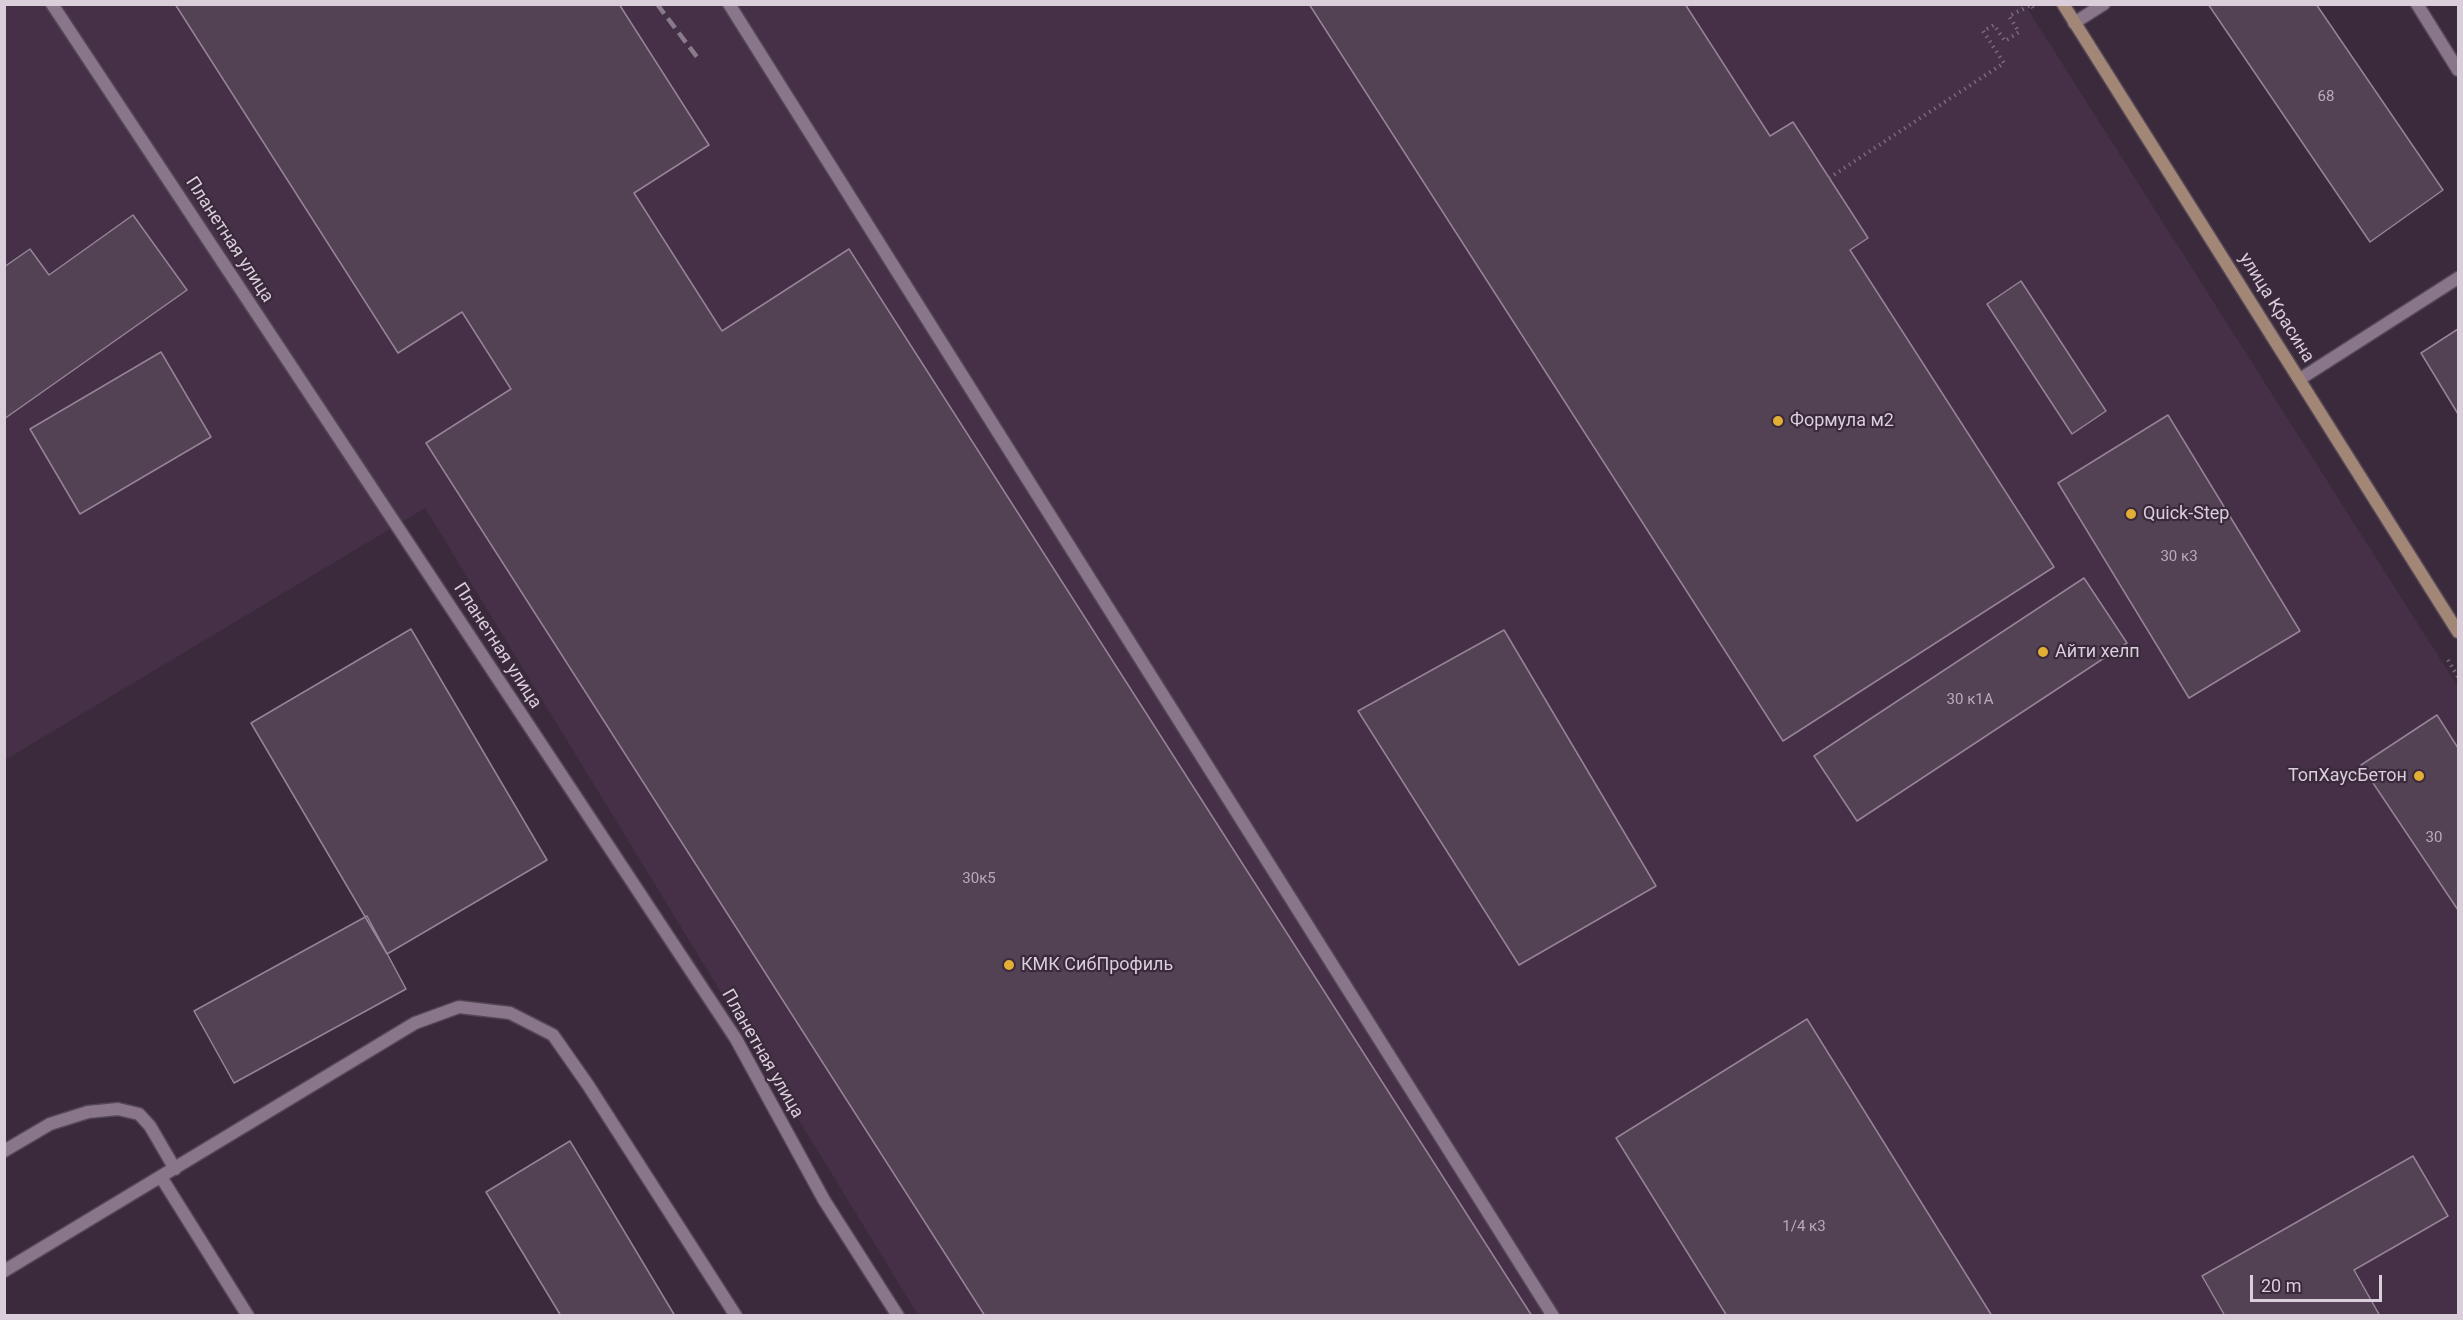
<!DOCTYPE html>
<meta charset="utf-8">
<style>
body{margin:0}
#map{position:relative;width:2463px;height:1320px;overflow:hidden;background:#3a2a3c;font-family:Roboto,sans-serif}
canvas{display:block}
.frame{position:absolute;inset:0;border:6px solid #d9ceda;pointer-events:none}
.scale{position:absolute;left:2250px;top:1275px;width:132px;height:27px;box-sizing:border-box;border:3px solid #d9ceda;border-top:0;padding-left:8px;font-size:18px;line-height:21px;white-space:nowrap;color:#d9ceda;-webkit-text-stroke:4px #3a2a3c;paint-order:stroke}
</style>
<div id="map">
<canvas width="2463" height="1320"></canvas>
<div class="frame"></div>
<div class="scale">20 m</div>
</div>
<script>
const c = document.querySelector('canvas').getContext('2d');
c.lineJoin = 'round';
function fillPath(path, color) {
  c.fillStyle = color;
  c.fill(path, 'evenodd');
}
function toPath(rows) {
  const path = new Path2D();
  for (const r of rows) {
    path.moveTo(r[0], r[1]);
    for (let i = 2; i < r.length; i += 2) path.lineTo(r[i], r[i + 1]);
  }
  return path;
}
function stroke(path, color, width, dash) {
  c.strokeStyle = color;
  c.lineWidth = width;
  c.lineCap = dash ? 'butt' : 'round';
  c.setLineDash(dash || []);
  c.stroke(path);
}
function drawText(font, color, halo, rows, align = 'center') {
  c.font = font + ' Roboto,sans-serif';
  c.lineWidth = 4.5;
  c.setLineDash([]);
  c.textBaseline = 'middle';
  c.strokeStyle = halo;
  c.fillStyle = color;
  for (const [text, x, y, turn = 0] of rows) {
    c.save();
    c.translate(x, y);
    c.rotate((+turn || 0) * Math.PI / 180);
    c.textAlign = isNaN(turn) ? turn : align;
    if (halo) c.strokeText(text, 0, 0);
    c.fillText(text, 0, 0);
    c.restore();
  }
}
fillPath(toPath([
 [5,5,2025,5,2458,687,2458,1315,918,1315,425,508,5,760]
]), '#453047');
const building = toPath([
 [175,4,619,4,709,145,634,193,722,331,849,249,1532,1316,985,1316,426,443,511,389,462,312,398,353,175,4],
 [1309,4,1685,4,1770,136,1793,122,1868,238,1850,250,2054,567,1783,741,1309,4],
 [2208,4,2316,4,2443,190,2370,242,2208,4],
 [133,215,187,290,4,419,4,267,30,249,49,275,133,215],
 [2021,281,2106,411,2072,434,1987,304,2021,281],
 [2458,329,2458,414,2421,353,2458,329],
 [161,352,211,437,80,514,30,429,161,352],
 [2168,415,2300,631,2189,698,2058,483,2168,415],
 [2084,578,2127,643,1857,821,1814,756,2084,578],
 [411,629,547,860,387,954,251,723,411,629],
 [1504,630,1656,886,1519,965,1358,711,1504,630],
 [2437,715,2458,748,2458,910,2361,765,2437,715],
 [367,916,406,989,234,1083,194,1011,367,916],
 [1807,1019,1992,1316,1727,1316,1616,1138,1807,1019],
 [570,1141,675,1316,561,1316,486,1192,570,1141],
 [2413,1156,2448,1216,2354,1270,2380,1316,2225,1316,2202,1276,2413,1156]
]);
fillPath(building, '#534154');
stroke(building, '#978398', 1.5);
const lane = toPath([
 [52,4,736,1039,824,1200,898,1316],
 [729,4,1553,1316],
 [2417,4,2458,70],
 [2074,23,2104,4],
 [2300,379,2458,278],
 [4,1151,50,1124,88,1112,118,1109,139,1114,150,1126,175,1169],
 [161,1177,248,1316],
 [4,1271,415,1023,459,1007,510,1013,553,1035,588,1085,736,1316]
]);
const secondary = toPath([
 [2063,4,2458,632]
]);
stroke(lane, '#554756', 15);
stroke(secondary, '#554756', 15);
stroke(toPath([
 [1829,178,2004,63,1983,31,1994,25,2005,41,2019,32,2009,16,2031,5,2033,8],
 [2448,660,2458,677]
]), '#796b7b', 4, [1.5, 4.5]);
stroke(lane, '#89768a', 12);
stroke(secondary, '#a28777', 12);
stroke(toPath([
 [657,4,697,57]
]), '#887b8a', 4.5, [12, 6]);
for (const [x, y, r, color] of [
 [1778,421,6,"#e2ae34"],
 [2131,514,6,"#e2ae34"],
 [2043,652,6,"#e2ae34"],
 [2419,776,6,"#e2ae34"],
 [1009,965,6,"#e2ae34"]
]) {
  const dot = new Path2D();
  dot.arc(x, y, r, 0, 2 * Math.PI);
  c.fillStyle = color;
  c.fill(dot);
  stroke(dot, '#3a2a3c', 2);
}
drawText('15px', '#b8abb8', null, [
 ["68",2326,97],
 ["30 к3",2179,557],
 ["30 к1А",1970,700],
 ["30",2434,838],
 ["30к5",979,879],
 ["1/4 к3",1804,1227]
]);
drawText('18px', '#d9ceda', '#3a2a3c', [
 ["Планетная улица",229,240,57],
 ["улица Красина",2276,308,58],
 ["Планетная улица",497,646,57],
 ["Планетная улица",762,1054,60]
]);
drawText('18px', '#d9ceda', '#3a2a3c', [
 ["Формула м2",1790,421],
 ["Quick-Step",2143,514],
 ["Айти хелп",2055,652],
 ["ТопХаусБетон",2407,776,"right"],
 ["КМК СибПрофиль",1021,965]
], 'left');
</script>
